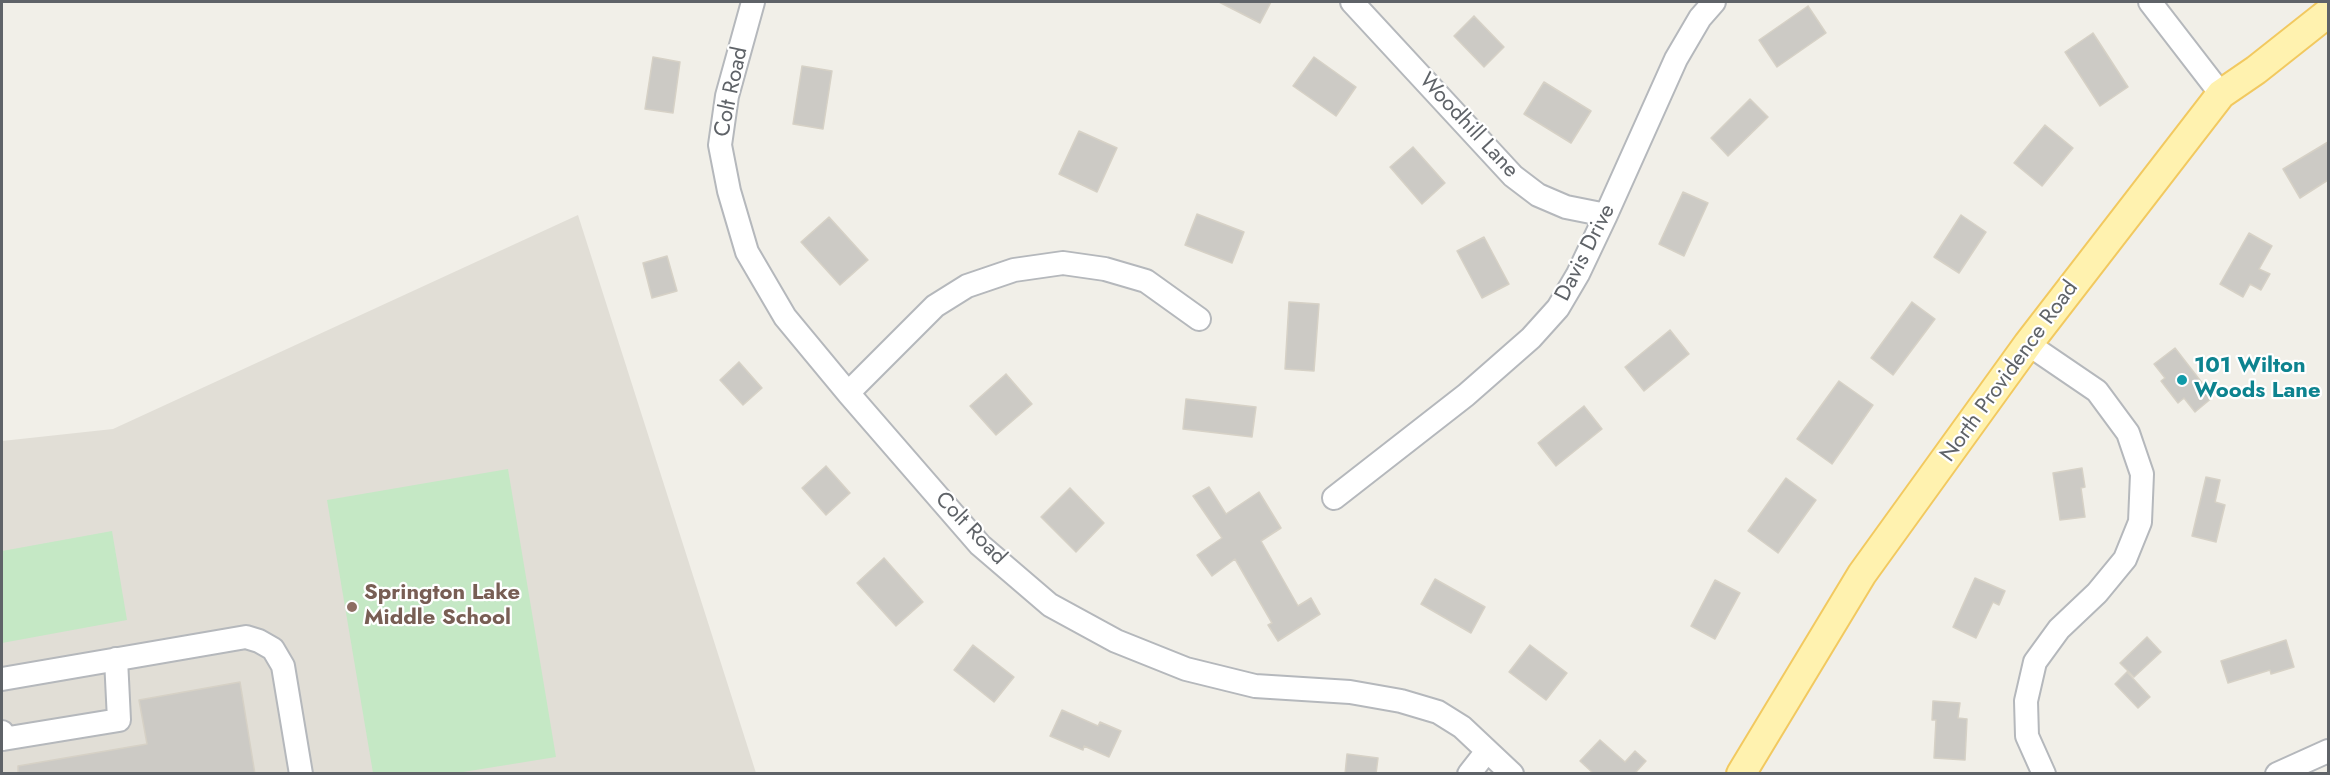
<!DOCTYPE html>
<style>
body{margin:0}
#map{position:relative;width:2330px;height:775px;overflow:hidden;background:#f1efe8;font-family:Jost,sans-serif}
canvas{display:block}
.frame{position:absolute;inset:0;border:3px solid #5f6368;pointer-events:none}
</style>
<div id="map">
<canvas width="2330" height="775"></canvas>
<div class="frame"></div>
</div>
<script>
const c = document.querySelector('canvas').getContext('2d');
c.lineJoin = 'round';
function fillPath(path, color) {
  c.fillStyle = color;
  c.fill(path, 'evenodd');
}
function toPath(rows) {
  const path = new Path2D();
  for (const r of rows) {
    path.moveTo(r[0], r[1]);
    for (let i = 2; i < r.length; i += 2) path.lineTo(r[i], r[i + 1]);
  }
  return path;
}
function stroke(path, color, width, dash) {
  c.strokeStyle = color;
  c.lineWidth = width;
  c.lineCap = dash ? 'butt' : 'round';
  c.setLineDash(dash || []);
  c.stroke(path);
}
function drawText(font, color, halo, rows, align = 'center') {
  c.font = font + ' Jost,sans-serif';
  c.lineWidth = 4.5;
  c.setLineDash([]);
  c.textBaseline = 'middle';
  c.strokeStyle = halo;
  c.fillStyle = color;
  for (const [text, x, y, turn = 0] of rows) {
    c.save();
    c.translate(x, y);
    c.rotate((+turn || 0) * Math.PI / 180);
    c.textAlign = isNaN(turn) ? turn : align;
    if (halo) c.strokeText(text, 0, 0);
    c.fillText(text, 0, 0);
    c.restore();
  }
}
fillPath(toPath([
 [578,215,756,773,2,773,2,441,113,429]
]), '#e1ded6');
fillPath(toPath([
 [508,469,556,757,457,773,373,773,327,500],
 [112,531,127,620,2,643,2,551]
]), '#c5e8c5');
const building = toPath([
 [1219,2,1271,2,1260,23,1219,2],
 [1808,6,1826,33,1777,67,1759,40,1808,6],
 [1474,16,1504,47,1484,67,1454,36,1474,16],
 [2093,33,2128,87,2100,106,2065,52,2093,33],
 [653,57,680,62,673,113,645,109,653,57],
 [1314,57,1356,87,1336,116,1293,86,1314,57],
 [802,66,832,71,823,129,793,124,802,66],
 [1544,82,1591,111,1571,143,1524,114,1544,82],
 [1750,99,1768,117,1728,156,1711,138,1750,99],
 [2045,125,2073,148,2042,186,2014,163,2045,125],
 [1079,131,1117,148,1097,192,1059,174,1079,131],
 [2328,142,2328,180,2300,198,2283,169,2328,142],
 [1413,147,1445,183,1422,204,1390,167,1413,147],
 [1683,192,1708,203,1684,256,1659,244,1683,192],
 [1197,214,1244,232,1232,263,1185,245,1197,214],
 [1961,215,1986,232,1959,273,1934,257,1961,215],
 [829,217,868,260,840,285,801,242,829,217],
 [2249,233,2272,246,2259,269,2270,274,2261,290,2250,284,2243,297,2220,284,2249,233],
 [1484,237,1509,284,1482,298,1457,251,1484,237],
 [667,256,677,291,652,298,643,263,667,256],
 [1289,302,1319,304,1314,371,1285,369,1289,302],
 [1912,302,1935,319,1893,375,1871,358,1912,302],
 [1670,330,1689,354,1644,391,1625,367,1670,330],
 [2175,348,2213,397,2195,412,2184,398,2178,403,2161,381,2165,378,2154,364,2175,348],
 [739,362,762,388,743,405,720,380,739,362],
 [1006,374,1032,404,996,435,970,406,1006,374],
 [1839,381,1873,405,1832,464,1797,439,1839,381],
 [1186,399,1256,407,1252,437,1183,429,1186,399],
 [1584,406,1602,429,1556,466,1538,443,1584,406],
 [826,466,850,493,826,515,802,488,826,466],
 [2082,468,2085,487,2081,488,2085,517,2060,520,2053,473,2082,468],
 [2206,477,2220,480,2215,502,2225,505,2216,542,2192,536,2206,477],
 [1786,478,1816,500,1778,553,1748,531,1786,478],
 [1209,487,1226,514,1259,492,1281,528,1261,541,1298,606,1311,598,1320,614,1278,641,1268,625,1272,623,1235,559,1212,576,1197,555,1222,538,1193,496,1209,487],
 [1070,488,1104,523,1076,552,1041,517,1070,488],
 [884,558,923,602,896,626,857,583,884,558],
 [1975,578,2005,591,1999,605,1993,602,1976,638,1953,627,1975,578],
 [1435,579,1485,607,1471,633,1421,604,1435,579],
 [1715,580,1740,593,1715,639,1691,626,1715,580],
 [2147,637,2161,652,2134,677,2120,663,2147,637],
 [2286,640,2294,667,2271,674,2270,670,2228,683,2221,661,2286,640],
 [973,645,1014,677,994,702,954,670,973,645],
 [1530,645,1567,673,1546,700,1509,672,1530,645],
 [2127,672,2150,697,2138,708,2115,684,2127,672],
 [240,682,255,774,18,774,18,766,147,744,139,700,240,682],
 [1933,701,1960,703,1958,718,1967,719,1965,760,1934,758,1936,720,1932,720,1933,701],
 [1062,710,1098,726,1100,722,1121,731,1109,757,1084,746,1083,750,1050,736,1062,710],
 [1600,740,1625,762,1635,751,1646,761,1636,772,1637,774,1594,774,1580,761,1600,740],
 [1347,754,1378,758,1376,774,1345,774,1347,754]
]);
fillPath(building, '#cccac5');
stroke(building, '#d6d1c6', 1.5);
const minor = toPath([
 [753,2,727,96,720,145,729,191,747,252,785,317,848,393,980,545,1050,605,1116,641,1186,669,1255,686,1350,692,1401,701,1438,712,1462,727,1512,774],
 [1352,2,1513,176,1538,195,1566,207,1606,215],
 [2150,2,2221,94],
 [2028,344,2097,391,2128,433,2142,474,2140,522,2125,559,2097,593,2059,629,2035,662,2026,701,2027,736,2044,774],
 [848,393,935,306,967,286,1014,270,1063,263,1105,269,1146,281,1199,319],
 [1334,498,1466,395,1531,338,1558,308,1578,274,1606,215,1676,59,1700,18,1714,2],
 [2,679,246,637,259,641,273,649,283,666,301,774],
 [2,732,3,739,119,720,116,659],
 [1469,774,1487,751],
 [2277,774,2328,751]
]);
const major = toPath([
 [1741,774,1862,574,2028,344,2221,94,2256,70,2328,13]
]);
stroke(minor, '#b5b8bc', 26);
stroke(major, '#f2c960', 32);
stroke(minor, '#fff', 22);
stroke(major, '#fff2af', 28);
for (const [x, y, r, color] of [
 [2182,380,6,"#0f9aa8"],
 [352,607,6,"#8d6e63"]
]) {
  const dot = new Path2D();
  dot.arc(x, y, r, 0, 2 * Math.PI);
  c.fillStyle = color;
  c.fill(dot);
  stroke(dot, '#fff', 2);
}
drawText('22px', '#5f6368', '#fff', [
 ["Colt Road",732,92,-78],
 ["Woodhill Lane",1468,126,47],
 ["Davis Drive",1586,253,-63],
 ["North Providence Road",2010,372,-54],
 ["Colt Road",970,529,46]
]);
drawText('bold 22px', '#0d838f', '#fff', [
 ["101 Wilton",2194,367],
 ["Woods Lane",2194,392]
], 'left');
drawText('bold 22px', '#785e54', '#fff', [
 ["Springton Lake",364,594],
 ["Middle School",364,619]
], 'left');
</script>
